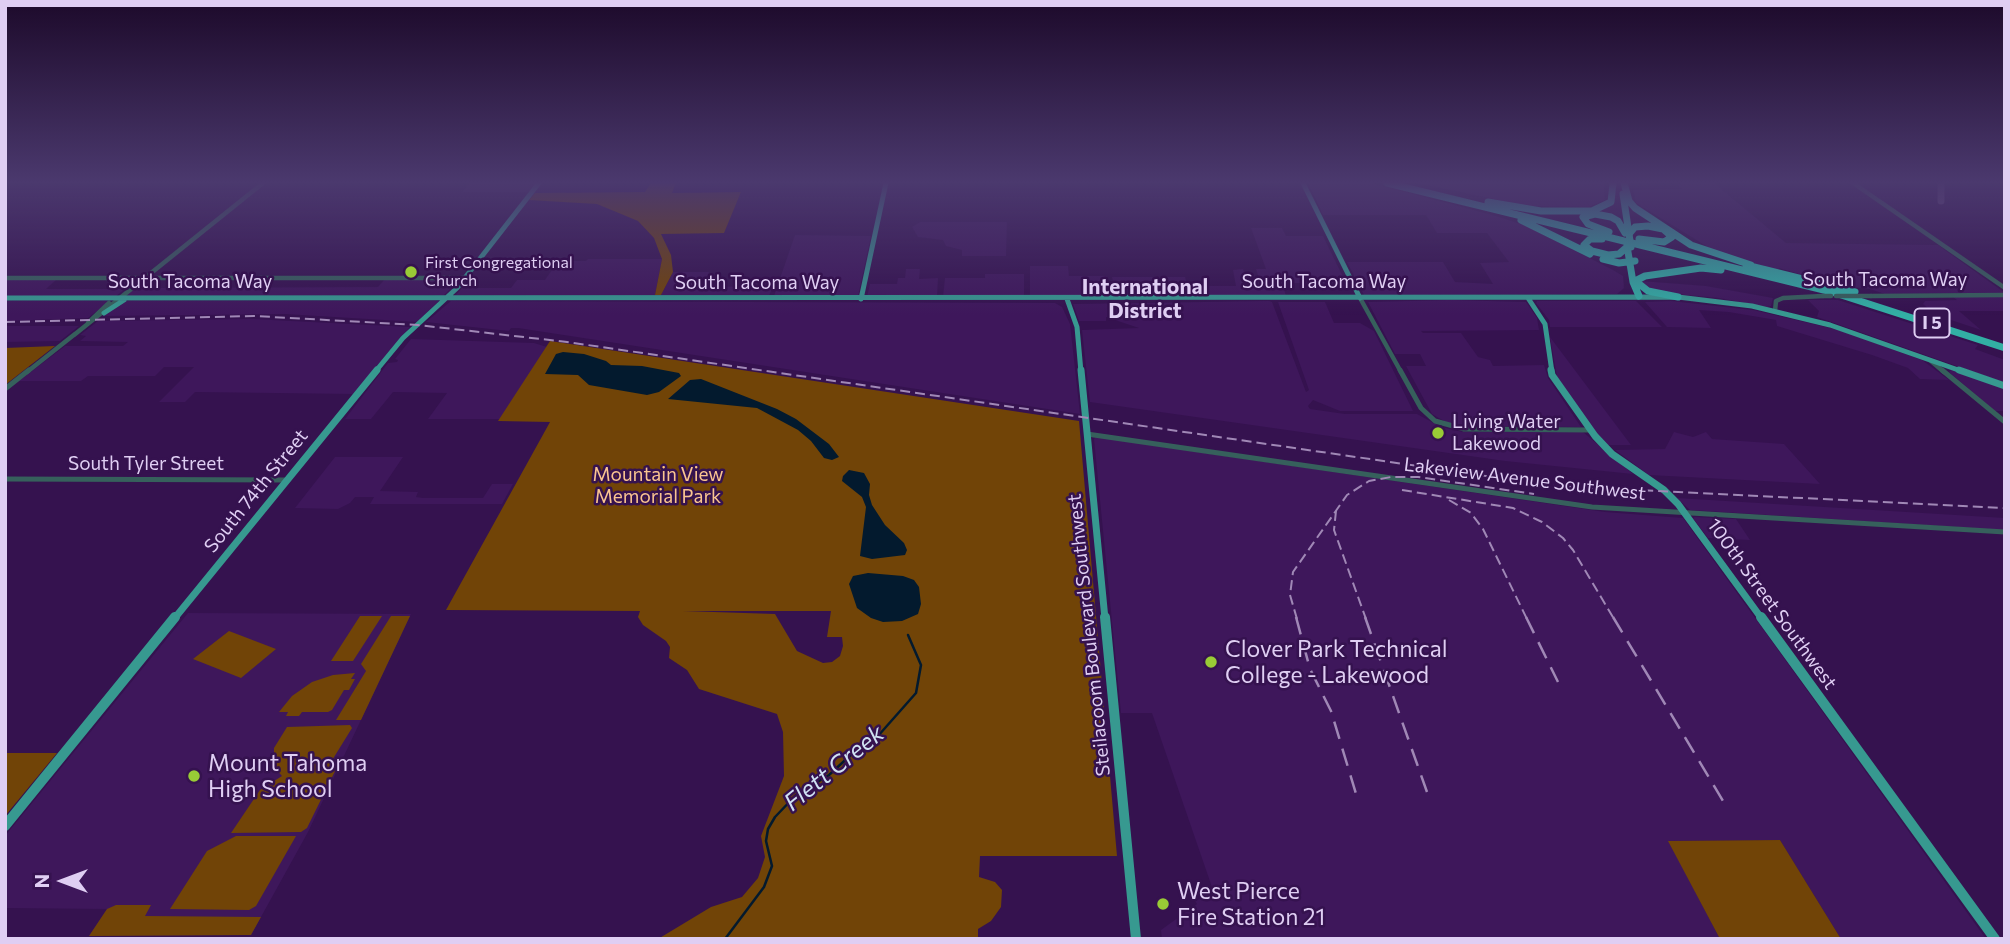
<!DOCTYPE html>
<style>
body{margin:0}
#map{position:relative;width:2010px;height:944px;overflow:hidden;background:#35124f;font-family:Commissioner,sans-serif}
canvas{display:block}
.frame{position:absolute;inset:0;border:7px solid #dfcef3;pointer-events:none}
.north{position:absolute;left:28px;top:846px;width:70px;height:70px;-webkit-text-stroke:5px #35124f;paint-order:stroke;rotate:270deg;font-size:19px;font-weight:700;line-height:28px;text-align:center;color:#dfcef3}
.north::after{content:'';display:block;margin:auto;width:24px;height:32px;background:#dfcef3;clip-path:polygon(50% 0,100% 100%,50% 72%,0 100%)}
</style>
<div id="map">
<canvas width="2010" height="944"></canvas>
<div class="frame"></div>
<div class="north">N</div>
</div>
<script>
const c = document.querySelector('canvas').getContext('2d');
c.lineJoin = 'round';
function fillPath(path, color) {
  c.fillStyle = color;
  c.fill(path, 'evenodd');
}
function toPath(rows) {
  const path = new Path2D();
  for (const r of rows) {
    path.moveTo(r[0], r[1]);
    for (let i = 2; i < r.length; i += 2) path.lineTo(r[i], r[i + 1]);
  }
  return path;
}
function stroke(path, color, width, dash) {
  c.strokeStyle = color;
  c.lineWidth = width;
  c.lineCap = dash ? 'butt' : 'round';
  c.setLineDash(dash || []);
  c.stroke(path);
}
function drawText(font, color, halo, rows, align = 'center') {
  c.font = font + ' Commissioner,sans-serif';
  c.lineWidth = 5;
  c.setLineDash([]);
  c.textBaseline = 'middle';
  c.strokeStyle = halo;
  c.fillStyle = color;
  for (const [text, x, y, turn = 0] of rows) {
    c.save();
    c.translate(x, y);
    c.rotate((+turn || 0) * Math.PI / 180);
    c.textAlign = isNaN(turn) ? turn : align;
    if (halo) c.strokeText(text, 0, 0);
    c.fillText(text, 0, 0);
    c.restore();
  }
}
fillPath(toPath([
 [470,183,539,183,532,192,462,192],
 [1308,183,1371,183,1496,216,1527,226,1613,270,1623,276,1624,288,1617,294,1364,295,1347,262,1443,262,1455,282,1493,284,1480,263,1509,262,1487,233,1437,233,1426,215,1323,215],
 [1417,183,1604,183,1605,200,1589,207,1527,206],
 [1682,183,1714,183,1786,243,1938,245,2005,293,1885,294,1870,289,1841,286,1779,268,1778,271,1716,252,1636,203,1633,190,1682,189,1678,185],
 [920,222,1007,222,1006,256,962,256,962,250,946,246,943,240,918,237,912,227],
 [1251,228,1282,228,1286,236,1323,236,1346,283,1282,283,1286,296,1195,296,1193,286,1236,286,1233,270,1243,269,1249,288,1262,288,1256,269,1266,269],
 [795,235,871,236,858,296,774,296],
 [588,259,662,259,655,295,456,295,462,288,511,288,517,280,545,280,558,261,586,261],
 [1030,266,1068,266,1069,276,1107,276,1110,296,1030,297],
 [906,269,920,269,919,279,938,278,937,297,867,297,870,284,897,284,898,278,905,278],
 [673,272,709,272,703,287,773,286,769,296,661,295],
 [985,274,1024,274,1024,297,943,297,945,278,985,278],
 [1112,277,1185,277,1190,296,1116,296],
 [385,279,460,279,444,295,125,296,134,288,378,287],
 [5,280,56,280,46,289,125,289,116,296,5,296],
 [1641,281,1706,286,1773,298,1771,306,1767,307,1719,298,1654,292,1644,288],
 [1953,297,2005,297,2005,311,1959,311,1981,330,1936,315,1923,304,1925,301,1957,300],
 [1452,300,1526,302,1537,318,1539,330,1421,331,1423,333,1461,333,1478,357,1490,360,1493,366,1544,365,1548,378,1581,427,1461,426,1449,424,1432,414,1406,366,1426,366,1420,354,1395,354,1368,302],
 [1808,300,1838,300,1978,345,1975,349,2005,360,2005,383,1817,317,1819,311],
 [5,301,110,301,88,318,5,321],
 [122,301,439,301,417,322,285,314,103,316],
 [451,301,1055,303,1062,307,1070,324,1080,414,518,328,511,328,509,331,426,322],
 [1269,301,1272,302,1306,392,1309,390,1278,302,1325,302,1334,323,1360,323,1374,331,1413,411,1340,411,1313,400,1308,406,1310,409,1345,414,1417,414,1441,427,1463,432,1583,432,1633,474,1505,461,1090,402,1082,330,1139,328,1106,317,1106,321,1079,321,1073,304],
 [1537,301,1636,301,1662,327,1550,327,1549,320,1536,303],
 [1671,301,1753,310,1839,330,1922,360,1949,380,1920,379,1908,368,1872,355,1777,326,1776,320,1729,312,1699,310,1711,328,1667,327,1645,302],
 [252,319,410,327,353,394,195,392,185,402,159,402,194,367,164,367,155,376,88,376,81,381,19,381,65,346,123,346,128,342,80,341,86,336,80,335,98,321],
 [5,326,79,326,60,341,5,342],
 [1550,337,1631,445,1606,445,1596,434,1557,377],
 [411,339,534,343,547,347,502,419,428,419,447,393,393,392,371,419,345,419,388,363,397,362,398,360,395,359],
 [1951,370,2005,389,2005,411,1995,411,1949,372],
 [1674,432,1693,437,1706,432,1712,439,1784,444,1820,484,1649,475,1615,450,1665,449],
 [1096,437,1605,512,1683,518,1986,939,1841,939,1780,840,1669,841,1720,939,1162,939,1161,930,1197,904,1195,901,1214,893,1152,713,1121,713,1094,439],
 [335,457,403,457,380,491,418,492,416,497,423,498,483,498,492,484,513,484,502,504,370,504,374,497,355,497,350,503,338,509,295,508],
 [1677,498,2005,518,2005,530,1690,510],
 [1695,517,1736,519,1750,540,1708,538,1693,518],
 [188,613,411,614,308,832,251,935,89,936,107,909,5,908,5,836]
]), '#3e175b');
fillPath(toPath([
 [651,183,676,183,672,193,741,192,724,233,661,234,671,255,673,272,661,295,655,295,662,259,654,238,638,221,597,204,529,200,535,193,645,192],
 [550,341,1079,421,1117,856,980,856,979,877,995,882,1002,890,1001,907,991,921,978,929,978,939,658,939,711,907,742,897,758,878,765,857,761,836,784,776,783,732,777,714,699,689,687,670,669,658,670,647,666,641,643,625,638,617,640,611,446,610,550,422,498,421],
 [683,611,831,611,827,637,842,637,843,646,840,656,832,662,823,663,797,651,775,614],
 [55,346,5,385,5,348],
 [360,616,382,616,353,661,331,661],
 [391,616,410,616,361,720,336,720,366,671,361,664],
 [229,631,276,649,241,678,193,659],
 [355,673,351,679,355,679,349,690,344,690,332,710,328,712,302,712,299,716,286,716,288,712,279,712,292,696,312,682,333,675],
 [350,725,352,728,331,762,340,761,307,828,301,832,231,833,260,790,282,776,274,767,274,748,287,727],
 [5,753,57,753,5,816],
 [236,836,296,836,256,906,249,910,170,909,207,851],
 [1780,840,1841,939,1720,939,1668,841],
 [116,905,151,905,145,916,261,917,251,935,89,936,107,909]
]), '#714407');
fillPath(toPath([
 [563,352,584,354,606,361,611,365,642,366,679,373,681,376,659,392,647,395,589,385,578,375,545,374,556,354],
 [701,379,777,409,796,419,829,444,839,457,832,460,824,458,811,441,798,430,757,408,668,399,690,380],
 [849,470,864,473,870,484,869,495,872,505,885,525,904,543,907,550,905,555,872,559,860,556,866,507,862,497,842,481,843,476],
 [868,573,903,576,914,580,919,587,921,604,918,614,902,621,883,622,871,618,857,608,849,584,853,576]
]), '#031a2e');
stroke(toPath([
 [725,939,764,887,772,866,766,841,768,829,775,817,796,795,829,775,854,752,870,745,916,693,921,665,908,635]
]), '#031a2e', 2.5);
stroke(toPath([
 [1941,183,1941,201]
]), '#6a4d82', 7);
stroke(toPath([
 [1853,183,2005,288],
 [5,278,465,278],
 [1871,296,2005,295],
 [1360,298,1401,372],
 [1775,311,1776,301,1783,298,1823,296],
 [88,323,109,303],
 [74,335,263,183],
 [1931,361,1944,372],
 [27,372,75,334]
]), '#36605c', 4.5);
stroke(toPath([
 [1400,370,1421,408,1435,421,1464,429,1590,430],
 [1942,370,2005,422],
 [5,389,29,370],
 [1087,434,1592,507,2005,532],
 [5,479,287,480]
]), '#36605c', 5);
stroke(toPath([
 [1303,183,1360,298],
 [5,298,1678,297,1752,306,1830,325,1964,372],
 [1528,298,1545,324,1552,372],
 [861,299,886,183],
 [1067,299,1077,327,1081,372],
 [104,313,124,300],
 [375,372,403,338,457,288,539,183]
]), '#379990', 5);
stroke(toPath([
 [1081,370,1105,619],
 [1551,370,1552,375,1595,436,1612,454,1664,490,1678,504,1762,619],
 [1959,370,2005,386],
 [174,619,377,370]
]), '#379990', 7);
stroke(toPath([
 [1105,617,1136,939],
 [1761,617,1995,939],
 [5,826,175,617]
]), '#379990', 10);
stroke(toPath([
 [1387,183,1832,292,2005,348],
 [1624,183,1629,201,1635,208,1691,245,1751,265],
 [1623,194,1629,234],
 [1488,202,1541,211,1592,211,1611,202,1613,183],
 [1521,220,1590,254],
 [1609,232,1588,224,1583,217,1595,214,1611,217,1618,221,1625,233],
 [1629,234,1635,227,1648,226,1663,229,1672,237,1664,242,1639,239],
 [1602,239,1590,239,1584,245,1592,251,1608,255,1619,254,1627,247],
 [1627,246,1633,282,1639,296],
 [1603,259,1619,263,1635,261],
 [1746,265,1855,292],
 [1637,280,1645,276,1701,268,1721,270],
 [1638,283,1648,291,1678,297]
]), '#32afa4', 7);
stroke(toPath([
 [5,322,254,316,418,325,567,342,1555,486,2005,508],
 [1402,490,1513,508,1542,522,1563,538,1573,550,1614,619],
 [1449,500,1471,513,1483,529,1527,619],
 [1336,511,1334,530,1366,619],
 [1297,619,1290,595,1293,572,1347,495,1369,481,1391,477,1418,477,1534,494]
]), '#a088b6', 2, [10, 5]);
stroke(toPath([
 [1296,617,1310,669,1331,711,1357,797],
 [1365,617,1427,792],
 [1526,617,1558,682],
 [1613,617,1726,806]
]), '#a088b6', 2.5, [18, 10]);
stroke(toPath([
 [1823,296,1831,296],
 [1836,296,1871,296]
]), '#36605c', 4.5);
stroke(toPath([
 [1629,234,1631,247]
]), '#32afa4', 7);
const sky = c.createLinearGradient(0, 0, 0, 315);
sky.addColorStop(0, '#1d0a2b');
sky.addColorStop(0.58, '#4b396e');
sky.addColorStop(1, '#4b396e00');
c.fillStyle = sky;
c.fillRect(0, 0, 2010, 315);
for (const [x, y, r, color] of [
 [411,272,7,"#99cb36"],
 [1438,433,7,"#99cb36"],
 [1211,662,7,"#99cb36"],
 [194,776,7,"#99cb36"],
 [1163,904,7,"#99cb36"]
]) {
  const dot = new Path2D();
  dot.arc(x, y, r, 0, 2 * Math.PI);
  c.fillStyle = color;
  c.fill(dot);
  stroke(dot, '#35124f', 2.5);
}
drawText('16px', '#dfcef3', '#35124f', [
 ["First Congregational",425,263],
 ["Church",425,281]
], 'left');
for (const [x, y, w] of [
 [1932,323,35]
]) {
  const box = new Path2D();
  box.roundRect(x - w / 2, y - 14.5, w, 29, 5);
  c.fillStyle = '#35124f';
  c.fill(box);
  stroke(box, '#dfcef3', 2);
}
drawText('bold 18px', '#dfcef3', null, [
 ["I 5",1932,323]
]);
drawText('19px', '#dfcef3', '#35124f', [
 ["South Tacoma Way",1885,280],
 ["South Tacoma Way",190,282],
 ["South Tacoma Way",1324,282],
 ["South Tacoma Way",757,283],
 ["South Tyler Street",146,464],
 ["Lakeview Avenue Southwest",1525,479,7],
 ["South 74th Street",256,491,-51],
 ["100th Street Southwest",1772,604,54],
 ["Steilacoom Boulevard Southwest",1089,635,-96]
]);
drawText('19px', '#dfcef3', '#35124f', [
 ["Living Water",1452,422],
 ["Lakewood",1452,444]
], 'left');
drawText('19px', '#fac590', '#35124f', [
 ["Mountain View",658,475],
 ["Memorial Park",658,497]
]);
drawText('bold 21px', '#dfcef3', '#35124f', [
 ["International",1145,287],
 ["District",1145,311]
]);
drawText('23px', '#dfcef3', '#35124f', [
 ["Clover Park Technical",1225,649],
 ["College - Lakewood",1225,675],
 ["Mount Tahoma",208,763],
 ["High School",208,789],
 ["West Pierce",1177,891],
 ["Fire Station 21",1177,917]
], 'left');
drawText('italic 24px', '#d0e2f3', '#35124f', [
 ["Flett Creek",834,768,-39]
]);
</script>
